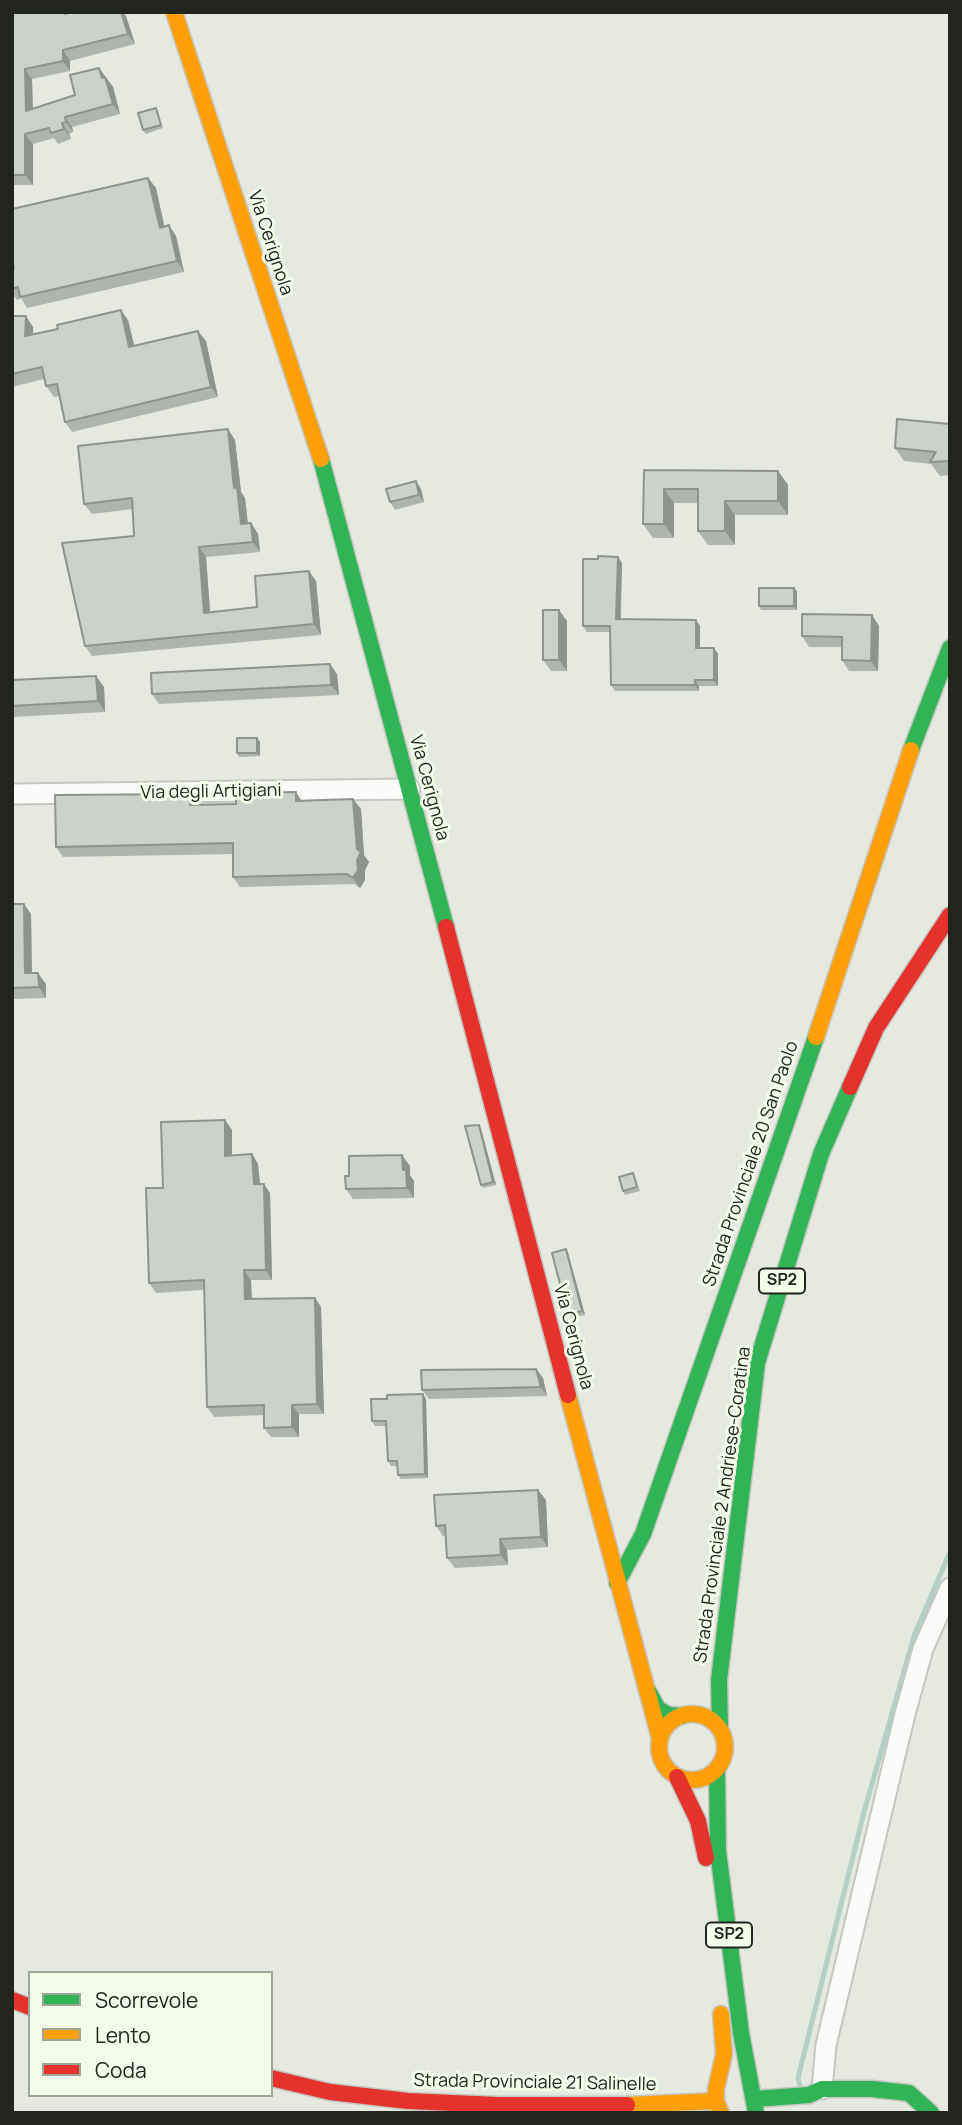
<!DOCTYPE html>
<style>
body{margin:0}
#map{position:relative;width:962px;height:2125px;overflow:hidden;background:#e5e9e0;font-family:Manrope,sans-serif}
canvas{display:block}
.frame{position:absolute;inset:0;border:14px solid #22251e;pointer-events:none}
.legend{position:absolute;left:28px;top:1971px;width:245px;height:126px;box-sizing:border-box;background:#f3fbe9;border:2px solid #9fa598;margin:0;padding:9px 12px;list-style:none;font-size:21px;color:#22251e}
.legend li{display:flex;align-items:center;gap:14px;height:35px}
.legend b{width:35px;border:2px solid #9fa598}
</style>
<div id="map">
<canvas width="962" height="2125"></canvas>
<div class="frame"></div>
<ul class="legend">
<li><b style="height:9px;background:#30b455"></b>Scorrevole</li>
<li><b style="height:9px;background:#ff9f0a"></b>Lento</li>
<li><b style="height:9px;background:#e5322d"></b>Coda</li>
</ul>
</div>
<script>
const c = document.querySelector('canvas').getContext('2d');
c.lineJoin = 'round';
function toPath(rows) {
  const path = new Path2D();
  for (const r of rows) {
    if (r.length === 3) {
      path.moveTo(r[0] + r[2], r[1]);
      path.arc(r[0], r[1], r[2], 0, 2 * Math.PI);
      continue;
    }
    path.moveTo(r[0], r[1]);
    for (let i = 2; i < r.length; i += 2) path.lineTo(r[i], r[i + 1]);
  }
  return path;
}
function stroke(path, color, width, dash) {
  c.strokeStyle = color;
  c.lineWidth = width;
  c.lineCap = dash ? 'butt' : 'round';
  c.setLineDash(dash || []);
  c.stroke(path);
}
function fillPath(path, color) {
  c.fillStyle = color;
  c.fill(path, 'evenodd');
}
function drawText(font, color, halo, rows, align = 'center') {
  c.font = font + ' Manrope,sans-serif';
  c.lineWidth = 6;
  c.setLineDash([]);
  c.textBaseline = 'middle';
  c.strokeStyle = halo;
  c.fillStyle = color;
  for (const [text, x, y, turn = 0] of rows) {
    c.save();
    c.translate(x, y);
    c.rotate((+turn || 0) * Math.PI / 180);
    c.textAlign = isNaN(turn) ? turn : align;
    if (halo) c.strokeText(text, 0, 0);
    c.fillText(text, 0, 0);
    c.restore();
  }
}
stroke(toPath([
 [800,2087,798,2078,864,1812,914,1636,950,1552]
]), '#b3cfc6', 5);
const street = toPath([
 [12,794,410,789],
 [822,2089,826,2045,905,1714,923,1649,950,1588]
]);
const fast = toPath([
 [321,459,446,927],
 [911,750,950,648],
 [617,1583,643,1534,816,1037],
 [648,1691,658,1709,669,1715,682,1716],
 [720,1729,719,1680,757,1363,821,1154,850,1087],
 [717,1769,718,1851,741,2033,756,2113],
 [754,2099,809,2095,822,2089,872,2089,909,2093,931,2113]
]);
const slow = toPath([
 [174,12,321,459],
 [816,1037,911,750],
 [568,1395,660,1739],
 [692,1747,33],
 [721,2014,724,2054,716,2089,716,2101,721,2113],
 [627,2105,716,2101]
]);
const jam = toPath([
 [446,927,568,1395],
 [850,1087,876,1028,950,915],
 [677,1777,698,1821,706,1858],
 [12,2000,30,2007],
 [271,2078,330,2092,408,2101,498,2105,627,2105]
]);
stroke(street, '#c4c7c0', 23);
stroke(fast, '#c4c7c0', 19);
stroke(slow, '#c4c7c0', 19);
stroke(jam, '#c4c7c0', 19);
stroke(street, '#fbfcfa', 19);
stroke(fast, '#30b455', 16);
stroke(slow, '#ff9f0a', 16);
stroke(jam, '#e5322d', 16);
fillPath(toPath([
 [12,12,126,16,135,44,70,61,70,71,32,79,33,109,75,95,99,68,113,87,120,114,72,127,73,132,69,134,71,139,58,144,54,138,33,144,33,185,12,185],
 [158,112,163,128,146,134,143,130],
 [148,178,156,188,164,227,176,236,184,272,27,308,21,298,17,300,12,293,12,269],
 [12,316,33,327,33,334,128,320,134,346,206,341,218,397,72,432,65,422,59,396,54,397,46,386,44,379,12,387],
 [950,424,950,475,940,476,931,464,904,461,895,448],
 [235,440,241,492,245,498,248,524,251,523,258,534,260,552,206,557,210,612,257,607,316,581,321,635,92,656,85,646,134,536,133,509,92,514,84,504],
 [644,470,778,471,788,485,788,515,735,515,735,545,708,545,698,531,698,503,674,503,674,538,653,538,643,524],
 [421,489,424,502,395,510,390,502],
 [618,557,622,563,621,619,700,626,700,648,718,654,718,686,699,686,699,691,615,691,611,685,610,632,587,632,583,626,598,559],
 [797,591,797,610,761,610,759,606],
 [872,615,879,626,878,671,849,671,842,660,842,647,809,647,802,636],
 [567,621,567,671,551,671,543,660],
 [337,674,339,695,159,704,152,694],
 [96,676,104,687,105,712,12,717,12,680],
 [257,738,260,742,260,756,239,757,237,753],
 [190,794,197,805,353,799,361,809,364,855,369,862,365,870,365,880,360,888,354,884,240,887,233,877,233,854,63,857,56,847],
 [12,904,31,914,32,973,46,984,46,998,12,999],
 [225,1120,232,1130,232,1155,252,1154,258,1164,260,1184,270,1193,272,1280,251,1280,252,1299,315,1298,321,1307,324,1414,299,1414,299,1437,271,1437,264,1428,264,1415,214,1417,207,1407,204,1290,156,1293,149,1283,163,1188],
 [481,1129,496,1185,483,1188,481,1185],
 [410,1166,410,1175,414,1181,414,1198,353,1199,346,1189],
 [635,1176,640,1191,625,1195,623,1191],
 [566,1249,568,1253,585,1315,571,1318,568,1315],
 [536,1369,543,1378,547,1396,429,1399,422,1390],
 [426,1399,428,1478,401,1479,398,1475,397,1466,391,1466,388,1461,387,1426,375,1426,372,1421],
 [538,1490,546,1500,548,1547,507,1550,508,1565,455,1568,447,1558,446,1536,443,1536,436,1526]
]), '#afb5ae');
fillPath(toPath([
 [121,12,123,12,126,16,135,44,128,34],
 [63,50,70,61,70,71,63,61],
 [99,68,113,87,120,114,113,104,102,78],
 [25,69,32,79,33,121,26,111],
 [65,117,72,127,73,132,66,122],
 [62,123,69,134,71,139,64,129],
 [25,134,33,144,33,185,25,175],
 [148,178,156,188,167,238,160,228],
 [169,225,176,236,184,272,177,261],
 [121,310,128,320,137,357,129,347],
 [26,316,33,327,33,346,25,336],
 [198,331,206,341,218,397,211,387],
 [228,429,235,440,241,492,245,498,249,535,241,524,234,488],
 [778,471,788,485,788,515,778,501],
 [416,481,421,489,424,502,419,495],
 [664,489,674,503,674,538,664,524],
 [725,501,735,515,735,545,725,531],
 [251,523,258,534,260,552,253,542],
 [199,547,206,557,211,624,204,613],
 [618,557,622,563,620,625,616,619],
 [309,571,316,581,321,635,314,624],
 [794,588,797,591,797,610,794,606],
 [559,610,567,621,567,671,559,660],
 [872,615,879,626,878,671,871,661],
 [696,620,700,626,700,654,696,648],
 [714,648,718,654,718,686,714,680],
 [330,664,337,674,339,695,331,685],
 [96,676,104,687,105,712,98,701],
 [695,680,699,686,699,691,695,685],
 [257,738,260,742,260,756,257,753],
 [296,792,303,803,296,801],
 [190,794,197,804,198,815,190,805],
 [353,799,361,809,364,855,369,862,365,870,365,880,360,888,353,878,357,849],
 [12,839,13,889,12,887],
 [24,904,31,914,32,984,25,973],
 [38,973,46,984,46,998,39,987],
 [225,1120,232,1130,232,1165,225,1156],
 [479,1125,481,1129,496,1185,493,1182],
 [252,1154,258,1164,261,1194,254,1184],
 [402,1155,410,1166,410,1175,414,1181,414,1198,407,1188,403,1170],
 [264,1184,270,1193,272,1280,266,1270],
 [566,1249,568,1253,585,1315,582,1311],
 [244,1270,251,1280,252,1309,245,1299],
 [315,1298,321,1307,324,1414,317,1404],
 [536,1369,543,1378,547,1396,541,1387],
 [423,1394,426,1399,428,1478,425,1474],
 [292,1405,299,1414,299,1437,292,1427],
 [538,1490,546,1500,548,1547,541,1537],
 [500,1539,507,1550,508,1565,501,1555]
]), '#8e938d');
const building = toPath([
 [12,12,65,12,65,14,71,12,121,12,128,34,63,50,63,61,25,69,26,111,75,95,70,75,99,68,102,78,105,77,113,104,65,117,66,122,62,123,64,129,51,133,49,128,25,134,25,175,12,175,12,12],
 [156,108,161,125,143,130,138,113,156,108],
 [148,178,160,228,169,225,177,261,20,297,18,287,12,289,12,269,14,268,12,261,12,209,148,178],
 [121,310,129,347,198,331,211,387,65,422,57,384,46,386,42,367,12,374,12,316,26,316,25,336,58,329,57,325,121,310],
 [897,419,950,424,950,461,930,462,936,452,895,448,897,419],
 [228,429,234,488,237,487,241,524,251,523,253,542,199,547,204,613,257,607,255,576,309,571,314,624,85,646,62,543,134,536,132,498,84,504,78,446,228,429],
 [644,470,778,471,778,501,725,501,725,531,698,531,698,489,664,489,664,524,643,524,644,470],
 [416,481,419,495,390,502,386,489,416,481],
 [598,556,618,557,616,619,696,620,696,648,714,648,714,680,695,680,695,685,611,685,610,626,583,626,583,559,598,559,598,556],
 [759,588,794,588,794,606,759,606,759,588],
 [543,610,559,610,559,660,543,660,543,610],
 [802,614,872,615,871,661,842,660,842,637,802,636,802,614],
 [330,664,331,685,152,694,151,673,330,664],
 [96,676,98,701,12,706,12,680,96,676],
 [237,738,257,738,257,753,237,753,237,738],
 [296,792,296,801,353,799,357,849,361,852,357,860,358,870,353,878,347,874,233,877,233,843,56,847,55,795,190,794,190,805,236,804,236,793,296,792],
 [12,904,24,904,25,973,38,973,39,987,12,988,12,904],
 [225,1120,225,1156,252,1154,254,1184,264,1184,266,1270,244,1270,245,1299,315,1298,317,1404,292,1405,292,1427,264,1428,264,1405,207,1407,204,1280,149,1283,146,1188,163,1188,161,1122,225,1120],
 [479,1125,493,1182,481,1185,465,1126,479,1125],
 [402,1155,403,1170,406,1170,407,1188,346,1189,345,1176,349,1176,349,1156,402,1155],
 [633,1173,637,1187,623,1191,619,1177,633,1173],
 [566,1249,582,1311,568,1315,552,1253,566,1249],
 [536,1369,541,1387,422,1390,421,1370,536,1369],
 [423,1394,425,1474,398,1475,397,1461,388,1461,386,1421,372,1421,371,1399,387,1399,387,1395,423,1394],
 [538,1490,541,1537,500,1539,501,1555,447,1558,445,1525,436,1526,434,1495,538,1490]
]);
fillPath(building, '#cbd2ca');
stroke(building, '#8e938d', 2);
for (const [x, y, w] of [
 [782,1281,46],
 [729,1935,46]
]) {
  const box = new Path2D();
  box.roundRect(x - w / 2, y - 12.5, w, 25, 5);
  c.fillStyle = '#f3fbe9';
  c.fill(box);
  stroke(box, '#22251e', 2);
}
drawText('bold 16px', '#22251e', null, [
 ["SP2",782,1281],
 ["SP2",729,1935]
]);
drawText('18px', '#22251e', '#f3fbe9', [
 ["Via Cerignola",270,243,72],
 ["Via Cerignola",429,788,75],
 ["Via degli Artigiani",211,792,-1],
 ["Strada Provinciale 20 San Paolo",751,1164,-71],
 ["Via Cerignola",573,1337,75],
 ["Strada Provinciale 2 Andriese-Coratina",723,1505,-82],
 ["Strada Provinciale 21 Salinelle",535,2083,1]
]);
</script>
